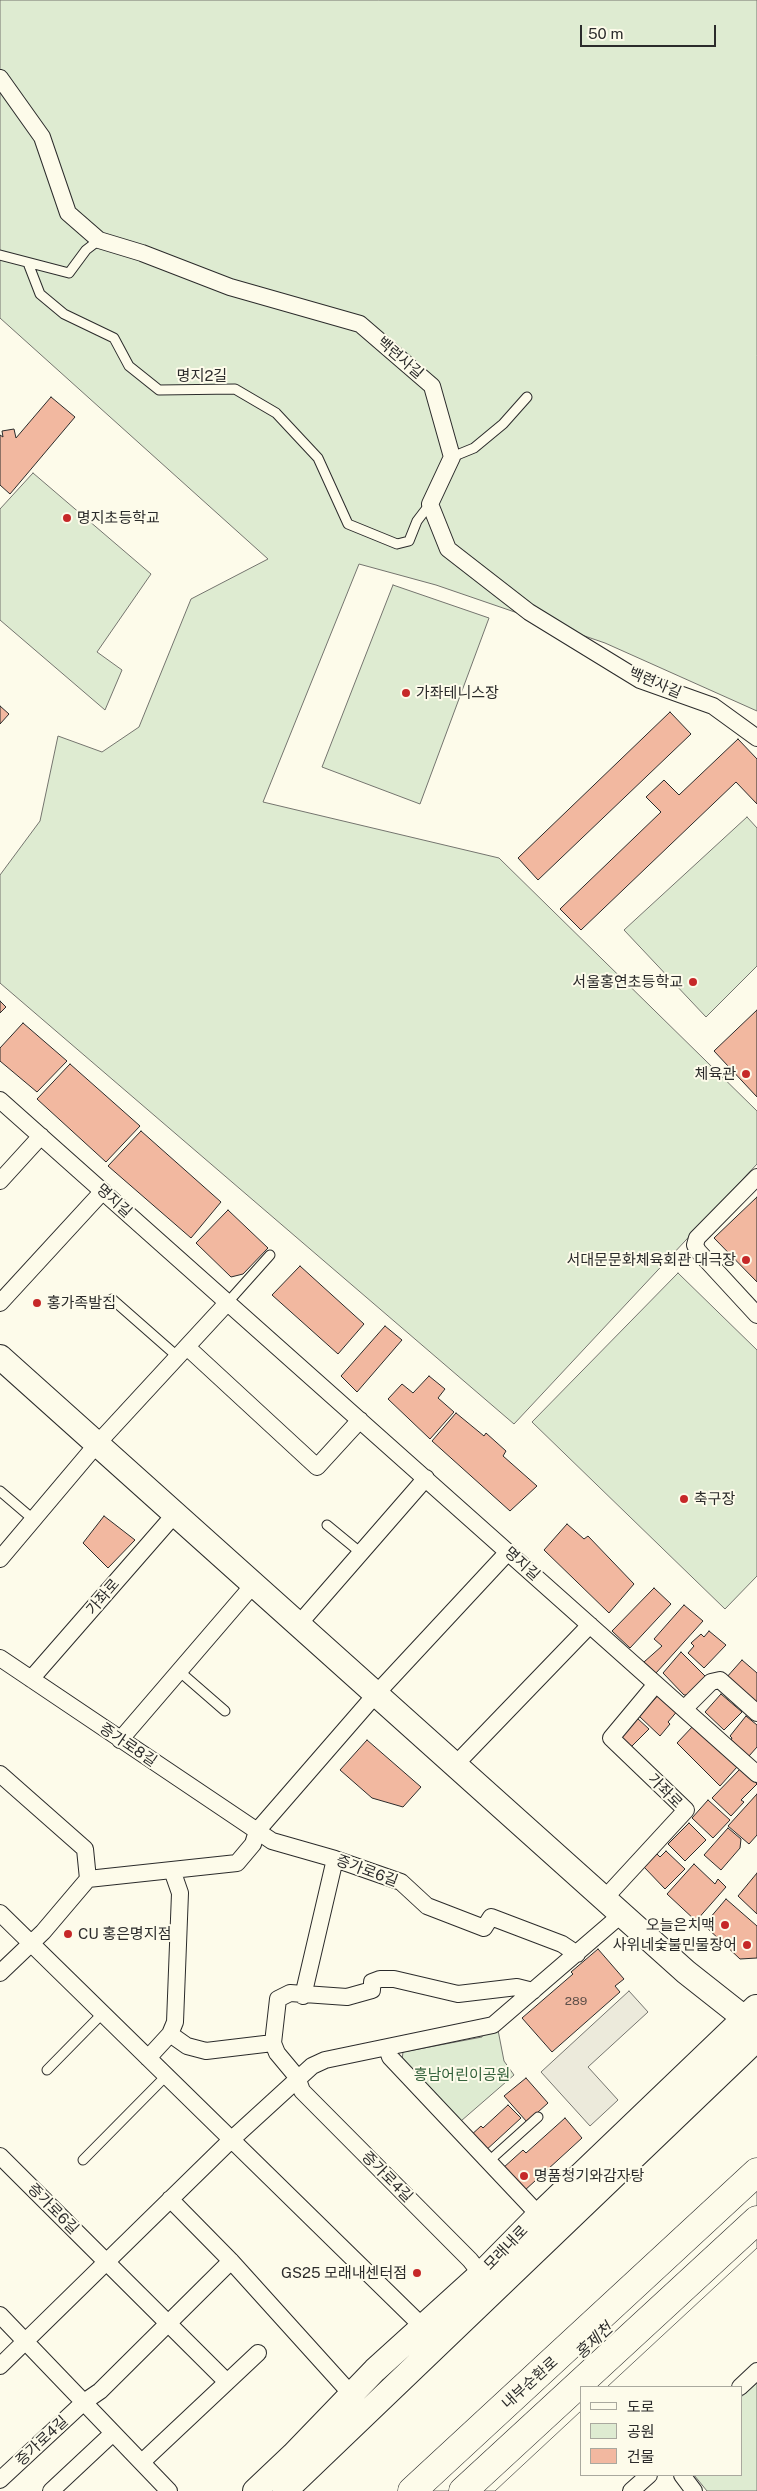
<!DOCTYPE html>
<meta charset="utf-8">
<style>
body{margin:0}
#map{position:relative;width:757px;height:2491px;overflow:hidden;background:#fdfbea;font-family:"Public Sans","Noto Sans KR",sans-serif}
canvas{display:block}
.legend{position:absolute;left:580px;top:2386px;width:162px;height:90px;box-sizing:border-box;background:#fdfbea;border:1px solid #a9a89e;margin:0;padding:6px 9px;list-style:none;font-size:15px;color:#2b2b2b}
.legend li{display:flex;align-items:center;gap:10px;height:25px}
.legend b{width:25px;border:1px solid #a9a89e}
.scale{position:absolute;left:580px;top:25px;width:136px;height:22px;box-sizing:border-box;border:2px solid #2b2b2b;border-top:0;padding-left:6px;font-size:15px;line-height:18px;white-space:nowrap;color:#2b2b2b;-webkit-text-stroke:4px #fdfbea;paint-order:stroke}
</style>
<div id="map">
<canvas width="757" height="2491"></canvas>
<ul class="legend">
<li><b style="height:6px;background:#fdfbea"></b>도로</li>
<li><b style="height:14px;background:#deebd1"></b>공원</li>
<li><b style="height:14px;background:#f2b8a0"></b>건물</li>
</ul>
<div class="scale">50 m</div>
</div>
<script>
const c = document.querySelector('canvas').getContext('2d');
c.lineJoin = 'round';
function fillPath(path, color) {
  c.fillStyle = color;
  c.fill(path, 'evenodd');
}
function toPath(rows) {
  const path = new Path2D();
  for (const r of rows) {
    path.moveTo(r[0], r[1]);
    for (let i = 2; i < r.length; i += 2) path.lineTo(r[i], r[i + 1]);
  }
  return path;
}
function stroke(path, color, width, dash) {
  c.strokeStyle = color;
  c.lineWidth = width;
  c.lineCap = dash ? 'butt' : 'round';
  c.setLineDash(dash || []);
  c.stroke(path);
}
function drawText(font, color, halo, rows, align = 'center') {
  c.font = font + ' "Public Sans","Noto Sans KR",sans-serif';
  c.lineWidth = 4;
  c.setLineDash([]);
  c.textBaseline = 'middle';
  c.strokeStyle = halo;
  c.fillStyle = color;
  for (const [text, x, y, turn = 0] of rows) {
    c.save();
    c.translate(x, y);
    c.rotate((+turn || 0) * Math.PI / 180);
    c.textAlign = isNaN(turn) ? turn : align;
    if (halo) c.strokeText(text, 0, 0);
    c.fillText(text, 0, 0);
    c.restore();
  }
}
const green = toPath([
 [0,0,757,0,757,711,605,643,436,585,359,564,263,802,499,858,757,1111,757,1164,514,1424,0,983,0,875,40,821,58,736,102,752,139,727,191,599,268,559,0,318,0,0],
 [33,473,151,574,97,652,122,670,105,710,0,620,0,509,33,473],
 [393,585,489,618,420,804,322,767,393,585],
 [747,817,757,828,757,966,706,1017,624,930,747,817],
 [678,1273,757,1350,757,1576,725,1609,532,1422,678,1273],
 [498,2030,504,2061,514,2075,461,2121,402,2060,403,2052,482,2037,483,2034,498,2030],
 [757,2383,757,2491,707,2491,694,2475,741,2475,741,2397,757,2383]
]);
fillPath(green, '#deebd1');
stroke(green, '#74746e', 1);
const parking = toPath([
 [629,1991,648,2012,588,2067,618,2100,590,2126,541,2072,629,1991]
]);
fillPath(parking, '#eceadb');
stroke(parking, '#74746e', 1);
const pier = toPath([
 [757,2159,757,2248,607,2387,581,2387,581,2411,495,2491,398,2491,757,2159]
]);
fillPath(pier, '#fdfbea');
stroke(pier, '#74746e', 1);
const building = toPath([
 [51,397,75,417,10,494,0,485,0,435,3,437,2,431,14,429,16,438,51,397],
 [0,706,9,714,0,724,0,706],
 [670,712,691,734,538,880,518,858,670,712],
 [738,739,757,759,757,804,736,782,581,930,560,909,661,812,646,797,664,780,679,795,738,739],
 [0,1001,6,1007,0,1013,0,1001],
 [757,1010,757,1097,714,1051,757,1010],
 [23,1023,67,1061,37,1092,0,1061,0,1048,23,1023],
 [70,1064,140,1126,106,1162,37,1099,70,1064],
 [141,1131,221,1202,191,1238,108,1166,141,1131],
 [757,1197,757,1282,714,1238,757,1197],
 [228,1210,268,1248,243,1274,231,1277,196,1243,228,1210],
 [300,1266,364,1324,338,1354,272,1295,300,1266],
 [385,1326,402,1340,357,1392,341,1376,385,1326],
 [429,1376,445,1389,438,1398,454,1412,430,1439,388,1399,402,1384,413,1393,429,1376],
 [456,1413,484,1436,486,1433,506,1451,503,1456,537,1486,510,1511,432,1441,456,1413],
 [104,1516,135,1540,108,1568,83,1543,104,1516],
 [567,1524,584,1539,588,1536,634,1584,609,1613,544,1550,567,1524],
 [654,1588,671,1604,630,1648,612,1631,654,1588],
 [684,1605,703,1621,656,1673,644,1662,662,1646,654,1639,684,1605],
 [709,1631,726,1645,704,1668,688,1653,694,1646,691,1643,701,1634,704,1637,709,1631],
 [681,1652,707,1678,690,1695,684,1695,663,1673,681,1652],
 [742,1660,757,1673,757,1706,726,1678,742,1660],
 [661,1692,679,1709,668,1722,670,1724,660,1736,639,1716,661,1692],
 [721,1694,742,1712,724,1730,705,1712,721,1694],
 [746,1716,757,1725,757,1747,749,1756,731,1740,732,1738,730,1736,746,1716],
 [637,1718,649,1729,629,1749,618,1739,637,1718],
 [694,1725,737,1767,720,1786,677,1743,694,1725],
 [367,1740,421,1787,403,1807,372,1798,340,1770,367,1740],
 [741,1768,757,1784,741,1800,744,1802,731,1816,712,1798,741,1768],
 [757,1794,757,1835,749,1844,728,1826,757,1794],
 [708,1800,730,1820,713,1838,692,1818,708,1800],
 [689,1823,706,1840,685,1861,668,1844,689,1823],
 [728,1828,741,1839,740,1848,721,1870,704,1855,728,1828],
 [666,1851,685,1869,665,1889,644,1867,657,1854,660,1857,666,1851],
 [694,1864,715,1884,718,1879,726,1887,696,1921,667,1894,694,1864],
 [757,1873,757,1914,738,1896,757,1873],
 [726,1899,757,1926,757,1958,740,1959,704,1925,726,1899],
 [598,1949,624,1979,615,1986,620,1992,552,2052,522,2018,573,1974,571,1972,598,1949],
 [526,2078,548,2103,527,2122,504,2096,526,2078],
 [508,2105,521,2118,484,2152,469,2137,481,2126,483,2128,508,2105],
 [565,2118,582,2138,524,2191,503,2168,523,2150,526,2153,565,2118]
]);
fillPath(building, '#f2b8a0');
stroke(building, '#2b2b2b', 1);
const service = toPath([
 [0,255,69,273,86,250,99,240],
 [28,263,40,294,64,314,114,338,129,366,159,390,235,389,276,413,318,458,348,524,397,544,409,541,417,521,430,504],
 [452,457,474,448,503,424,527,397],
 [112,1299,178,1357],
 [228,1302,270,1255],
 [0,1491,34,1520],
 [327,1525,361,1553],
 [179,1671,225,1711],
 [47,2070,102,2014],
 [83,2160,166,2076],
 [489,2161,538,2117]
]);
const minor = toPath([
 [0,78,42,137,68,213,99,240,142,253,230,287,360,324,432,386,452,457,430,504,448,549,529,612,640,680,713,706,757,738],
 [0,1100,757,1774],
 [757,1177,697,1238,695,1245,698,1251,757,1315],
 [0,1181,41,1136],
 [0,1303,103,1191],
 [187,1347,317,1467,360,1420],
 [0,1559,97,1444,228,1302],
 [298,1625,426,1478],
 [0,1658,272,1841,335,1859,401,1882,427,1906,484,1928,491,1917,562,1944,577,1954],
 [31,1679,175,1514],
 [684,1709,711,1682,720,1680,757,1713],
 [120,1740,254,1584],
 [455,1765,590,1625],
 [0,1774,85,1849,88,1879],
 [604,1899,686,1810,611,1738,656,1684],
 [0,1913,423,2327],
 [0,1973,43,1932,88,1879,237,1863,253,1844,257,1831,376,1694,508,1552],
 [303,1996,335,1859],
 [170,2034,187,2046,206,2051,273,2043],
 [387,2048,390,2057,539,2215],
 [148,2058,170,2034,175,2022,180,1893,172,1870],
 [0,2156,227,2382],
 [170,2199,231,2261,352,2395],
 [481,2274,470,2260,302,2091,297,2077,277,2053,273,2043,278,1999,290,1993,347,1997,372,1990,372,1982,380,1979,394,1979,458,1994,517,1987,533,1991],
 [0,2315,169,2491],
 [0,2366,231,2140,312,2066,325,2060,493,2025,622,1914],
 [740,2387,757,2371],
 [142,2462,258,2353],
 [682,2475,694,2491],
 [0,2480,84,2402,100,2391,231,2261],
 [51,2491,113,2433],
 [631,2491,649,2475]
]);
const secondary = toPath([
 [0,1357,686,1972,743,2017,757,2024],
 [255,2491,293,2455,375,2370,481,2274,539,2215,756,2007],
 [285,2491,757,2039]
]);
const trunk = toPath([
 [412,2491,757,2172],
 [463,2491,757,2220]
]);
stroke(service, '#2b2b2b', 11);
stroke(minor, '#2b2b2b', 18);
stroke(secondary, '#2b2b2b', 26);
stroke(trunk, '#2b2b2b', 29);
stroke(service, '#fdfbea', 9);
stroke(minor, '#fdfbea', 16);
stroke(secondary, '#fdfbea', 24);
stroke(trunk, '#fdfbea', 28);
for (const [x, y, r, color] of [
 [67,518,5,"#c62828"],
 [406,693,5,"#c62828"],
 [693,982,5,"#c62828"],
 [746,1074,5,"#c62828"],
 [746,1260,5,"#c62828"],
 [37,1303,5,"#c62828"],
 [684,1499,5,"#c62828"],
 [725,1925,5,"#c62828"],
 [68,1934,5,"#c62828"],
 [747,1945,5,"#c62828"],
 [524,2176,5,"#c62828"],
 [417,2273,5,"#c62828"]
]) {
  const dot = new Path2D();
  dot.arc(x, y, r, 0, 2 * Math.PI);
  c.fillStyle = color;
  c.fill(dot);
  stroke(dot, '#fdfbea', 2);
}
drawText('12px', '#5d4e48', null, [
 ["289",576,2001]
]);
drawText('15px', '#2b2b2b', '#fdfbea', [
 ["백련사길",400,358,41],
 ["명지2길",202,376],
 ["백련사길",655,683,23],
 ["명지길",114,1201,42],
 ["명지길",522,1564,42],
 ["가좌로",103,1597,-49],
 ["증가로8길",128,1745,34],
 ["가좌로",665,1791,45],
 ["증가로6길",367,1871,20],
 ["증가로4길",387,2177,45],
 ["증가로6길",53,2209,45],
 ["모래내로",506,2248,-46],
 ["내부순환로",530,2383,-42],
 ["증가로4길",42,2441,-43]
]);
drawText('15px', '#2b2b2b', '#fdfbea', [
 ["명지초등학교",77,518],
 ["가좌테니스장",416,693],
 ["서울홍연초등학교",683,982,"right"],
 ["체육관",736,1074,"right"],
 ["서대문문화체육회관 대극장",736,1260,"right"],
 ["홍가족발집",47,1303],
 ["축구장",694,1499],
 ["오늘은치맥",715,1925,"right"],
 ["CU 홍은명지점",78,1934],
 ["사위네숯불민물장어",737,1945,"right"],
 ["명품청기와감자탕",534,2176],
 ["GS25 모래내센터점",407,2273,"right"]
], 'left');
drawText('15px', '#34623c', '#fdfbea', [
 ["흥남어린이공원",462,2075]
]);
drawText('italic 16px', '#2b2b2b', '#fdfbea', [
 ["홍제천",594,2341,-43]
]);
</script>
